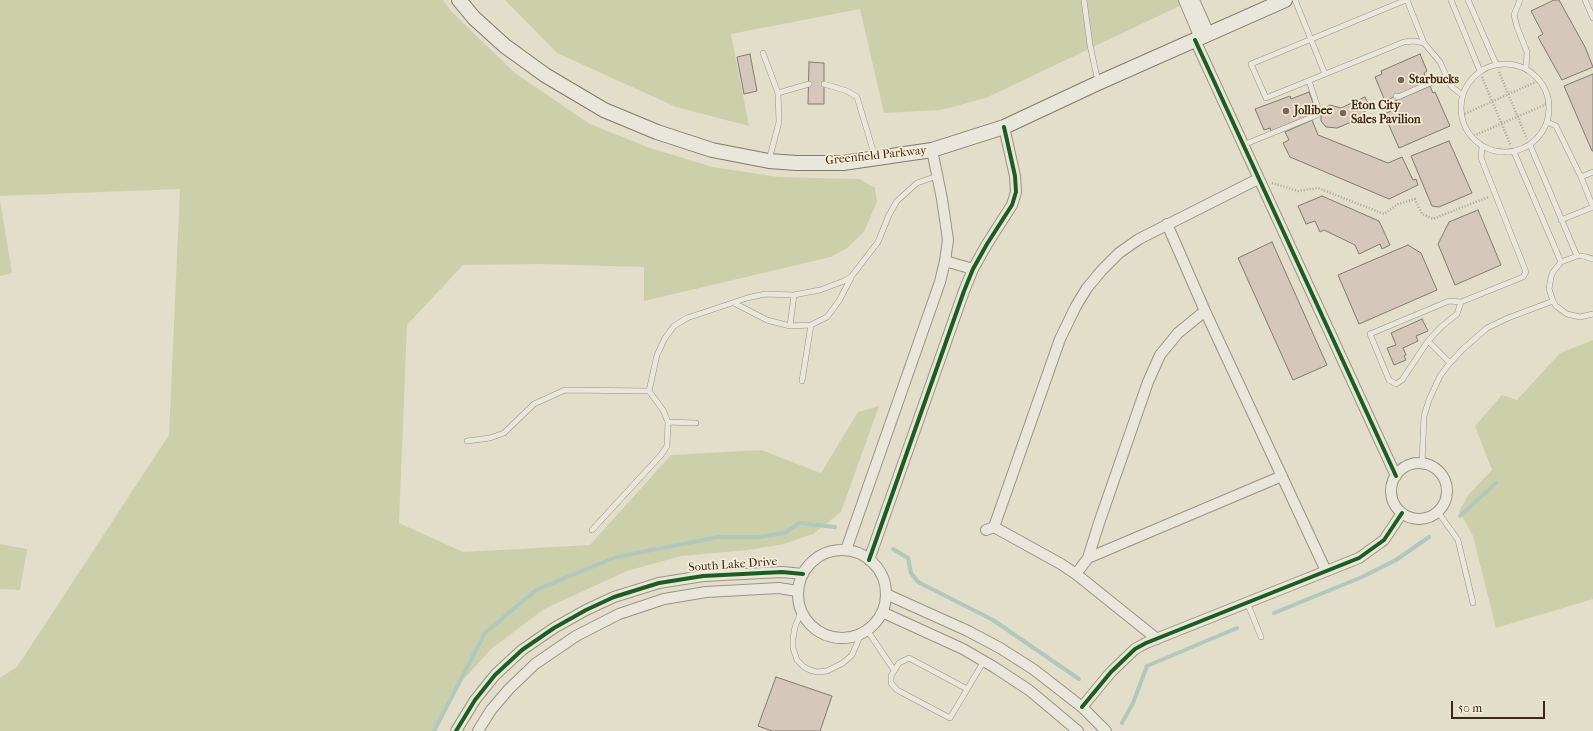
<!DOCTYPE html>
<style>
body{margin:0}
#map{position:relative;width:1593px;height:731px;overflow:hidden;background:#e3dec9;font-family:"IM FELL French Canon",serif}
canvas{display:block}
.scale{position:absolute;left:1451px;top:701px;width:94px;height:18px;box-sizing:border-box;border:2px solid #3c2718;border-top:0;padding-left:5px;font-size:12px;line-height:14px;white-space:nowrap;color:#3c2718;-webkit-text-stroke:3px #f4edd5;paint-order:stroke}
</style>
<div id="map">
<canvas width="1593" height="731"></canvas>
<div class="scale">50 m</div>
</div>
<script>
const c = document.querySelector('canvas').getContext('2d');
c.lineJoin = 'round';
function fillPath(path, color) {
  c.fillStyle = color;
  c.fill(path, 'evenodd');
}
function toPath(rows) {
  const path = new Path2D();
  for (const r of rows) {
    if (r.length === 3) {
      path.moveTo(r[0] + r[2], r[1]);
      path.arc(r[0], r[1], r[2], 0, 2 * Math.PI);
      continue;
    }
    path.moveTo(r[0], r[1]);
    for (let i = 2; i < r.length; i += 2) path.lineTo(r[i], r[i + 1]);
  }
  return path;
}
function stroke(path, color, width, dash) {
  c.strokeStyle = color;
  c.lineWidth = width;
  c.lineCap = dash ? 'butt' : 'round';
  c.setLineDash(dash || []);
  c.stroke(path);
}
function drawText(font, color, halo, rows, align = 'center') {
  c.font = font + ' "IM FELL French Canon",serif';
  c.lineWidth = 3.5;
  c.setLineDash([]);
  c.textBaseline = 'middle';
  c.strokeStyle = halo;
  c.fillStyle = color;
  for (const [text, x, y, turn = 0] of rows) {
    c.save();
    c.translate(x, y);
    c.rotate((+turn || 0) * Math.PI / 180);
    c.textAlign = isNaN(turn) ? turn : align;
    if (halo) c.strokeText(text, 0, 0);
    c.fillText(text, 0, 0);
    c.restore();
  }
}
fillPath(toPath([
 [0,0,443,0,451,11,515,73,590,124,650,148,713,167,778,177,859,179,875,188,877,202,864,232,847,248,831,257,644,301,644,267,541,264,463,265,407,325,399,523,463,552,590,545,671,455,761,450,821,473,858,412,879,406,841,512,813,534,784,544,748,550,681,556,627,571,544,609,491,649,454,690,434,731,0,731,0,678,17,667,169,435,180,189,0,196],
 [505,0,1192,0,986,98,941,110,884,113,860,9,731,34,749,126,676,107,557,53],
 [0,200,12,273,0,276],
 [1593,340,1593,599,1496,628,1473,536,1459,511,1469,494,1492,470,1475,426,1502,395,1517,400,1560,353],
 [0,544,27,549,20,590,0,589]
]), '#ccd0aa');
stroke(toPath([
 [1460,516,1496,483],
 [893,549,908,558,911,573,918,582,993,620,1079,679],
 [1274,613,1362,577,1396,560,1429,537],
 [1122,723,1133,703,1147,666,1237,628],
 [434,731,485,633,536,590,616,557,718,537,760,537,785,533,799,523,835,527]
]), '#b1c8bd', 4);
const building = toPath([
 [1554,0,1559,0,1585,47,1593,67,1562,80,1538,37,1543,34,1531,11,1554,0],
 [750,54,757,91,744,94,737,57,750,54],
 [1420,54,1427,71,1424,73,1427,82,1385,101,1375,77,1382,74,1381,71,1420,54],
 [809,62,824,63,824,104,808,104,809,62],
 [1593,74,1593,151,1592,151,1564,86,1593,74],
 [1430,86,1433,93,1435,92,1450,126,1399,148,1384,114,1391,111,1388,104,1430,86],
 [1309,92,1317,113,1271,131,1270,128,1264,130,1255,109,1290,96,1291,99,1309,92],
 [1365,97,1369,105,1365,106,1367,110,1364,112,1366,116,1337,128,1326,127,1321,121,1321,114,1325,108,1330,105,1341,108,1365,97],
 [1312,120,1318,135,1388,163,1402,157,1413,180,1416,179,1418,185,1389,199,1290,157,1283,143,1289,140,1285,132,1312,120],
 [1449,141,1472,193,1439,207,1432,206,1411,156,1449,141],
 [1322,196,1379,221,1390,245,1382,249,1380,244,1359,254,1355,245,1324,230,1320,232,1315,221,1306,224,1298,206,1322,196],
 [1478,210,1501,265,1455,285,1438,244,1449,222,1478,210],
 [1272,242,1327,365,1293,380,1238,258,1272,242],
 [1408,245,1421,253,1437,290,1359,324,1338,275,1408,245],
 [1422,319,1428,331,1416,336,1418,341,1403,348,1406,355,1404,356,1406,360,1394,365,1387,348,1396,345,1391,333,1422,319],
 [776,677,832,696,820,731,772,731,758,726,776,677]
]);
fillPath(building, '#d5c7ba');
stroke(building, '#817a6e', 1);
const lane = toPath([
 [1084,0,1090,45,1098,82],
 [1295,0,1325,74],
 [1406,0,1251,64,1266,98,1404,42,1414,41,1424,43],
 [1407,0,1424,43,1440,62,1451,86,1461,94],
 [1451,0,1480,71],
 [1468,0,1496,64],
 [1520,0,1514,15,1517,27,1527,52,1526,68],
 [1585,0,1593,18],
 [763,53,778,93,779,122,769,160],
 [1505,108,44],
 [824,84,847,91,857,97,875,157],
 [778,93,809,84],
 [1396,96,1398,97,1446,76],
 [1547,122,1556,126,1581,177,1593,207],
 [1243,145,1317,115,1319,111,1309,81],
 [1530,145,1577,256],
 [1514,152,1561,262],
 [1581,177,1593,172],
 [1561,220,1593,207],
 [1593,259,1583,256,1577,256,1561,262,1553,272,1551,277,1549,289,1553,301,1556,306,1567,314,1580,317,1593,314],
 [1461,302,1457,314,1441,327,1428,341,1402,380,1396,384,1389,380,1370,334,1449,301,1461,302,1523,277,1526,272,1481,158,1482,147],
 [734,303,767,320,790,326,811,325,827,317,839,301,851,278],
 [790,326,794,295],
 [1428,341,1450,363],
 [802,381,811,325],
 [668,422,696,423],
 [467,441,490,438,504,433,534,404,565,390,649,391],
 [1422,463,1424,416,1429,400,1440,376,1450,363,1463,349,1487,328,1508,318,1553,301],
 [1438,512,1458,540,1473,603],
 [592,530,661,455,667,446,668,422,663,410,649,391,657,355,665,338,674,326,687,318,747,298,765,294,794,295,820,290,844,281,851,277,878,242,889,215,897,201,917,183,937,176],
 [1247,602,1261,637],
 [801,612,795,627,793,638,793,648,797,660,804,667,810,670,817,672,827,671,843,663,852,655,861,634],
 [867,630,894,670],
 [967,689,909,658,899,663,891,676,891,683,897,690,950,718,984,661]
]);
const street = toPath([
 [1184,0,1200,38],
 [1194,0,1209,34],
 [1195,40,1396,476],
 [1167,224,1205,311,1326,571],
 [945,261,973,269],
 [1419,491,28],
 [994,527,1060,339,1076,306,1087,288,1102,270,1119,253,1139,239,1258,179],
 [986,530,994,527,1061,564,1076,574,1157,639],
 [846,550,940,282,945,261,948,240,942,199,932,150],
 [842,594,44],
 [1088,558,1282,476],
 [869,560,964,291,973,269,987,244,1012,205,1016,192,1015,176,1004,127],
 [1076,574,1088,558,1099,523,1148,382,1160,355,1178,333,1205,311],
 [886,594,968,631,1000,648,1033,669,1082,707,1106,731],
 [882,612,963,649,994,667,1029,690,1078,731],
 [1082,707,1111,672,1135,649,1146,643,1359,558,1384,540,1402,513],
 [456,731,475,700,495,675,522,650,554,628,586,610,614,597,659,583,703,576,782,572,803,574],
 [478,731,491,710,509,689,535,664,576,636,619,614,664,599,706,592,779,588,797,591]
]);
const secondary = toPath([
 [459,0,474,18,505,46,545,75,604,110,657,132,712,150,769,161,796,163,843,163,932,150,1004,127,1098,83,1285,0]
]);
stroke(lane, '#999385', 6);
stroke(street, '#999385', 12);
stroke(secondary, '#817a6e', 16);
stroke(toPath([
 [1499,72,1527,139],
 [1482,77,1511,146],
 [1462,115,1540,80],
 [1471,137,1549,103],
 [1272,183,1298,191,1318,188,1384,214,1398,204,1415,199,1422,214,1433,219,1488,197]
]), '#a9a59c', 2.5, [1, 2]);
stroke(lane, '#e9e6dc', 5);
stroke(street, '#e9e6dc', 10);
stroke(secondary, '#e9e6dc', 14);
stroke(toPath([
 [1195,40,1396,476],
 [869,560,964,291,973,269,987,244,1012,205,1016,192,1015,176,1004,127],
 [1082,707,1111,672,1135,649,1146,643,1359,558,1384,540,1402,513],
 [456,731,475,700,495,675,522,650,554,628,586,610,614,597,659,583,703,576,782,572,803,574]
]), '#1b5e20', 4);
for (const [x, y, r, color] of [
 [1401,80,4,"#766756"],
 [1286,111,4,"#766756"],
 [1343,113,4,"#766756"]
]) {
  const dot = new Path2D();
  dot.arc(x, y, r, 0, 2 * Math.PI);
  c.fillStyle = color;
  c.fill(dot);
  stroke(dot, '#f4edd5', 1.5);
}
drawText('bold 12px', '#3c2718', '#f4edd5', [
 ["Starbucks",1409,80],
 ["Eton City",1351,106],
 ["Sales Pavilion",1351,120],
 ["Jollibee",1294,111]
], 'left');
drawText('12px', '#3c2718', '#f4edd5', [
 ["Greenfield Parkway",876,156,-6],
 ["South Lake Drive",733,565,-4]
]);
</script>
